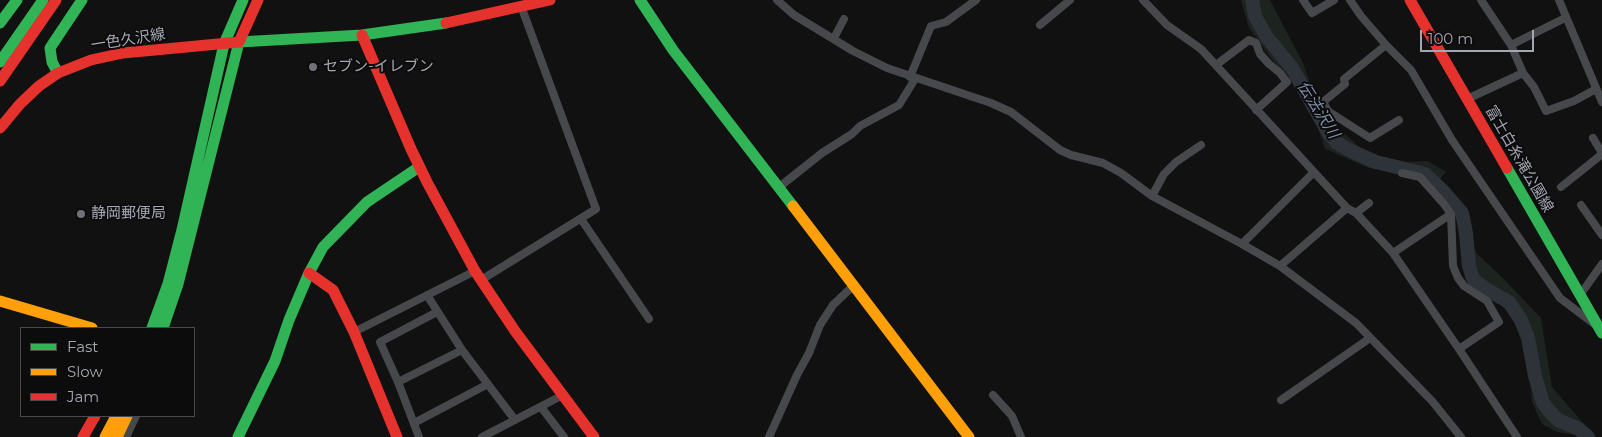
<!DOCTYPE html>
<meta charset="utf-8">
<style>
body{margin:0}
#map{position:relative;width:1602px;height:437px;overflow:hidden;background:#111112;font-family:Montserrat,sans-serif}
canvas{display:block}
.legend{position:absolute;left:20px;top:327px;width:175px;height:90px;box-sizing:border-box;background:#0c0c0d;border:1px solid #494a4f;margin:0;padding:6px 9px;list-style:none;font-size:15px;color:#a4a6b1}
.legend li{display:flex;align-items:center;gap:10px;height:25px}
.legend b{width:25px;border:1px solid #494a4f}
.scale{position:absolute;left:1420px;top:30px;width:114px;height:22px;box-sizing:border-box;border:2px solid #a4a6b1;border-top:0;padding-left:6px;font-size:15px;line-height:18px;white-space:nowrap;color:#a4a6b1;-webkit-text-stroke:4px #0c0c0d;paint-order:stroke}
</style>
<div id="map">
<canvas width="1602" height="437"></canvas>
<ul class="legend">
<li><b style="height:6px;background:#30b455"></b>Fast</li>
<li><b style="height:6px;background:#ff9f0a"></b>Slow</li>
<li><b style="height:6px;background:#e5322d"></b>Jam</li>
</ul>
<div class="scale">100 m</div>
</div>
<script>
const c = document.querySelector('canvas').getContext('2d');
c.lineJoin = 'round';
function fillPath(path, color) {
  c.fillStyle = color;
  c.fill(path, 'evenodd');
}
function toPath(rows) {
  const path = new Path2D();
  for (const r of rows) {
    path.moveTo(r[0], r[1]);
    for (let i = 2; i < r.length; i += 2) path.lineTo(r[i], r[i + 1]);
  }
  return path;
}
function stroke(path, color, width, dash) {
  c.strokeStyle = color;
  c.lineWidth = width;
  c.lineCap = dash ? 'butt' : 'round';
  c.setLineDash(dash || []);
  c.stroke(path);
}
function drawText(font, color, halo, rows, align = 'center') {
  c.font = font + ' Montserrat,"Noto Sans JP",sans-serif';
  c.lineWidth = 4;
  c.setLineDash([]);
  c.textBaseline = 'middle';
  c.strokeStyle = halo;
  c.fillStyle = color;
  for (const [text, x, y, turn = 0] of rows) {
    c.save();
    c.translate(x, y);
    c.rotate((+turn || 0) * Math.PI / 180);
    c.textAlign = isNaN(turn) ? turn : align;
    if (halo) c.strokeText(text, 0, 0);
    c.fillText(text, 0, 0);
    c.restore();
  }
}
fillPath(toPath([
 [1241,0,1270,0,1303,63,1313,92,1324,115,1366,153,1406,162,1428,161,1446,172,1435,185,1414,173,1369,168,1325,149,1318,127,1307,101,1288,74,1280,70,1249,28],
 [1462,213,1468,222,1476,253,1501,276,1541,318,1552,387,1584,424,1575,435,1557,432,1542,424,1532,402,1528,351,1509,312,1470,280,1466,254,1458,234]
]), '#1d231f');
stroke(toPath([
 [1252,0,1255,16,1266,36,1292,68,1328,132,1337,143,1351,151,1376,162,1425,174,1443,191,1462,213,1466,233,1469,266,1473,279,1484,288,1509,302,1521,320,1528,338,1535,376,1543,403,1551,413,1558,420,1579,429,1588,437]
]), '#2d3339', 14);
stroke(toPath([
 [777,0,794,15,853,51,887,68,991,103,1011,112,1060,150,1071,155,1103,163,1121,173,1152,196,1242,244,1280,266,1356,323,1432,401,1461,437],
 [1143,0,1167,25,1201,49,1347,208,1356,213,1393,253,1459,349,1517,437],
 [1303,0,1312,13,1334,0],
 [1350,0,1361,16,1386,45,1411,70,1452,140,1560,298,1593,323],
 [1559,0,1602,102],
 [1040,25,1070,0],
 [834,38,844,19],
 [1386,45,1344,79,1345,84,1323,102,1328,111,1370,138,1399,120],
 [1511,45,1565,18],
 [1216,65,1249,40,1256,43,1260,54,1269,64,1280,73,1287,82,1256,110],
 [1523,73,1534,87,1546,111,1574,101,1596,89],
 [910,77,931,26,946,22,976,0],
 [1467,99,1523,73,1511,45,1481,0],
 [1593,138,1602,153],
 [1402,173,1420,177,1444,204,1451,214,1453,266,1458,278,1464,286,1487,301,1499,322,1459,349],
 [1561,187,1602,154],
 [778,188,822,153,852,134,860,126,899,105,915,79],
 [1152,196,1164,174,1176,162,1201,145],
 [1581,205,1602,235],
 [1356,213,1369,203],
 [581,219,649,319],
 [1242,244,1314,172],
 [1393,253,1451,214],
 [1280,266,1347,208],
 [481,280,596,209,521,6],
 [427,295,462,350,515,420],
 [1580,295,1602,264],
 [354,332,475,271],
 [398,382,462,350],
 [993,395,1012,416,1021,437],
 [1281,400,1370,338],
 [541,407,564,437],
 [414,423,488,384],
 [126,437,136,416],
 [419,437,398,382,380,342,437,312],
 [482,437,563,395],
 [769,437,797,375,809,353,820,325,833,305,853,286]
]), '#47484b', 8);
stroke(toPath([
 [640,0,673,50,793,206],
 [0,23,17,0],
 [239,42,362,35,446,23],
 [224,44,243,0],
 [0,62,43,0],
 [58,73,52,62,50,48,82,0],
 [1507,168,1602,333],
 [152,328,168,284,182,230,224,44],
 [163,328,178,284,239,42],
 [238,437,275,361,289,320,309,273,323,247,367,202,419,167]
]), '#30b455', 11);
stroke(toPath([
 [793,206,969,437],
 [0,301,92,328],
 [105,437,116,416],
 [117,437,127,416]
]), '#ff9f0a', 11);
stroke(toPath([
 [1410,0,1507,168],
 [446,23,550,0],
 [362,35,411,149,427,182,475,271,515,331,594,437],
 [0,81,56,0],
 [0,128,20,104,39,86,58,73,91,60,123,53,239,42,258,0],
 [309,273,333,290,354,332,397,437],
 [83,437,95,416]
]), '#e5322d', 11);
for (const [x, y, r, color] of [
 [313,67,5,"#717279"],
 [81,214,5,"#717279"]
]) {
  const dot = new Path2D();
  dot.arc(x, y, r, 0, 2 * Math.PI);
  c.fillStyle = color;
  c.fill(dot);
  stroke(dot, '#0c0c0d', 2);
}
drawText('15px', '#a4a6b1', '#0c0c0d', [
 ["一色久沢線",128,40,-9],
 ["富士白糸滝公園線",1519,159,60]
]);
drawText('15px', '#a4a6b1', '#0c0c0d', [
 ["セブン-イレブン",323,67],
 ["静岡郵便局",91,214]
], 'left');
drawText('italic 16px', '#7e90a9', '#0c0c0d', [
 ["伝法沢川",1318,110,58]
]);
</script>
